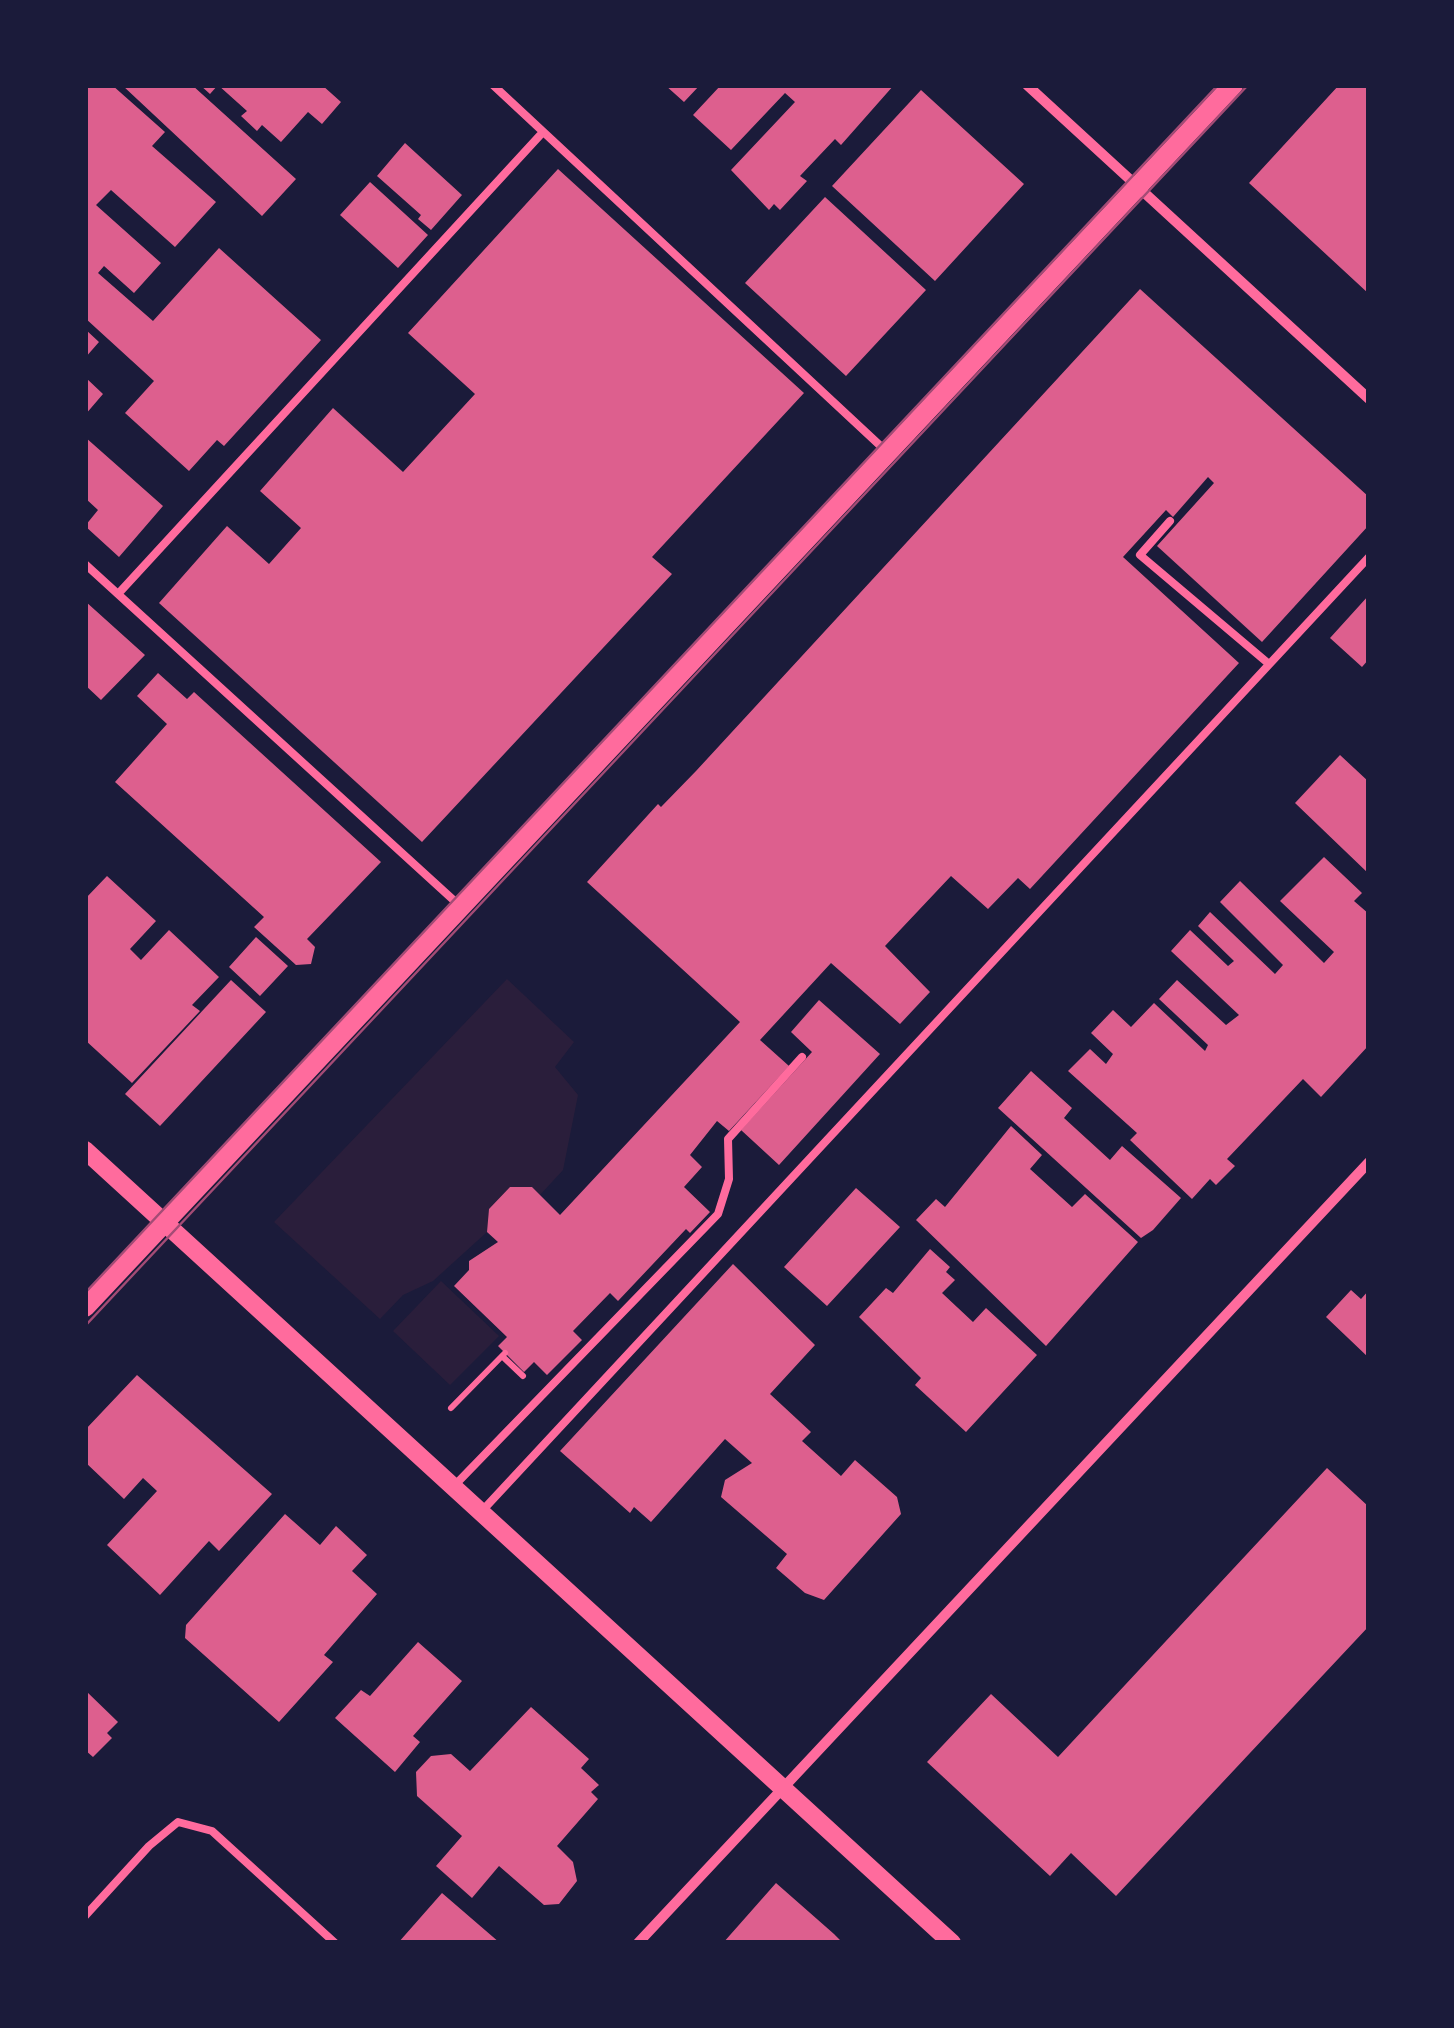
<!DOCTYPE html>
<style>
body{margin:0}
#map{position:relative;width:1454px;height:2028px;overflow:hidden;background:#1b1b3a;font-family:Karla,sans-serif}
canvas{display:block}
.frame{position:absolute;inset:0;border:88px solid #1b1b3a;pointer-events:none}
</style>
<div id="map">
<canvas width="1454" height="2028"></canvas>
<div class="frame"></div>
</div>
<script>
const c = document.querySelector('canvas').getContext('2d');
c.lineJoin = 'round';
function fillPath(path, color) {
  c.fillStyle = color;
  c.fill(path, 'evenodd');
}
function toPath(rows) {
  const path = new Path2D();
  for (const r of rows) {
    path.moveTo(r[0], r[1]);
    for (let i = 2; i < r.length; i += 2) path.lineTo(r[i], r[i + 1]);
  }
  return path;
}
function stroke(path, color, width, dash) {
  c.strokeStyle = color;
  c.lineWidth = width;
  c.lineCap = dash ? 'butt' : 'round';
  c.setLineDash(dash || []);
  c.stroke(path);
}
fillPath(toPath([
 [507,979,574,1042,555,1067,578,1095,563,1170,540,1195,532,1187,510,1187,489,1209,487,1232,433,1281,403,1295,380,1319,274,1222],
 [441,1281,499,1336,450,1385,393,1331]
]), '#2a1e3b');
fillPath(toPath([
 [85,85,112,85,165,132,152,146,216,202,175,247,111,190,96,205,161,263,134,293,104,266,98,273,153,321,219,248,321,340,224,446,217,440,189,471,125,413,154,381,85,318],
 [122,85,192,85,296,179,262,216],
 [200,85,322,85,341,102,322,124,308,112,281,142,262,125,257,131,241,116,247,111,218,85,210,94],
 [665,85,700,85,684,102],
 [721,85,894,85,841,145,835,139,800,176,807,181,780,210,774,204,769,210,731,170,795,102,785,93,731,150,693,115],
 [1339,85,1369,85,1369,294,1249,183],
 [921,90,1024,184,935,281,832,186],
 [405,143,462,195,431,230,418,219,421,215,377,176],
 [558,169,804,393,652,557,672,574,422,842,159,603,227,526,269,564,301,528,260,491,333,408,403,472,475,394,408,333],
 [370,182,428,235,398,268,340,215],
 [825,197,926,290,846,376,745,283],
 [1140,289,1369,497,1369,525,1262,642,1157,546,1214,483,1208,477,1173,517,1166,510,1123,557,1239,663,1030,889,1018,878,988,909,951,876,885,946,930,992,900,1024,831,963,760,1040,789,1066,729,1131,717,1121,690,1155,702,1167,684,1187,710,1212,690,1233,686,1229,618,1301,610,1293,573,1331,582,1340,547,1375,534,1362,524,1372,498,1346,507,1337,454,1286,469,1270,469,1261,498,1242,487,1232,489,1209,510,1187,532,1187,560,1215,740,1022,587,882,658,804,661,807,696,771],
 [85,329,99,342,85,358],
 [85,377,103,394,85,415],
 [85,437,163,506,119,557,85,526,98,510,85,498],
 [1369,595,1369,659,1362,667,1330,638],
 [85,601,145,655,101,700,85,685],
 [158,673,187,699,194,692,381,862,307,939,315,947,311,964,296,965,254,927,264,917,115,782,167,724,137,696],
 [1340,755,1369,782,1369,874,1295,803],
 [1324,857,1362,893,1354,901,1369,914,1369,1045,1321,1097,1303,1079,1227,1159,1235,1166,1216,1185,1210,1179,1192,1199,1130,1140,1137,1133,1068,1071,1090,1049,1106,1064,1113,1054,1091,1033,1113,1010,1131,1027,1154,1003,1205,1051,1208,1045,1159,999,1177,980,1226,1025,1239,1015,1171,951,1190,930,1228,966,1234,961,1198,926,1210,912,1275,974,1283,965,1220,902,1240,881,1324,963,1334,952,1280,901],
 [107,876,156,921,130,949,141,960,169,930,219,977,192,1005,200,1011,132,1083,85,1040,85,899],
 [256,937,288,966,260,996,229,967],
 [231,980,266,1012,160,1126,125,1094],
 [819,1000,880,1054,779,1165,741,1130,812,1052,791,1032],
 [1031,1071,1072,1108,1064,1118,1110,1160,1122,1146,1181,1198,1153,1230,1141,1238,998,1108],
 [1011,1126,1042,1155,1030,1169,1072,1207,1085,1194,1138,1242,1046,1346,916,1220,936,1199,945,1207],
 [856,1188,900,1227,827,1306,784,1267],
 [930,1249,950,1267,946,1272,955,1280,942,1293,973,1322,986,1308,1037,1355,966,1432,915,1385,921,1378,859,1317,886,1288,893,1293],
 [733,1264,815,1345,770,1394,811,1432,802,1441,841,1476,855,1460,897,1497,901,1514,824,1600,805,1593,776,1568,787,1554,721,1497,725,1480,752,1463,725,1439,651,1522,634,1507,630,1513,560,1451],
 [1351,1290,1361,1299,1369,1290,1369,1358,1326,1317],
 [137,1375,272,1494,219,1551,209,1541,160,1595,107,1545,157,1491,143,1478,124,1499,85,1462,85,1430],
 [1327,1468,1369,1507,1369,1626,1116,1896,1071,1853,1050,1876,927,1762,991,1694,1058,1757],
 [285,1514,320,1545,336,1526,367,1555,352,1571,377,1594,324,1655,333,1662,279,1722,185,1638,186,1625],
 [418,1642,462,1681,413,1736,420,1742,395,1772,335,1718,361,1690,370,1696],
 [85,1690,118,1722,107,1733,112,1738,93,1757,85,1750],
 [531,1707,589,1759,581,1768,599,1785,591,1792,598,1799,557,1846,573,1862,577,1881,559,1904,544,1905,499,1866,472,1898,436,1866,462,1836,417,1796,416,1772,431,1756,451,1754,470,1771],
 [776,1883,834,1934,843,1943,723,1943],
 [442,1893,500,1943,398,1943]
]), '#dd5f8e');
stroke(toPath([
 [502,1356,523,1376],
 [451,1408,505,1353]
]), '#ff6b9d', 6);
stroke(toPath([
 [493,85,887,452],
 [1170,521,1140,555,1269,664],
 [85,564,460,906],
 [118,594,543,132],
 [455,1485,718,1214,729,1179,728,1139,802,1057],
 [482,1511,1369,557],
 [85,1916,149,1846,178,1822,212,1831,335,1943]
]), '#ff6b9d', 8);
stroke(toPath([
 [1027,85,1369,399],
 [638,1943,1369,1162]
]), '#ff6b9d', 10);
stroke(toPath([
 [85,1150,952,1943]
]), '#ff6b9d', 18);
stroke(toPath([
 [85,1307,1233,85]
]), '#ff6b9d', 20);
stroke(toPath([
 [85,1293,1218,85],
 [85,1326,1248,85]
]), '#a44b75', 2.5);
</script>
